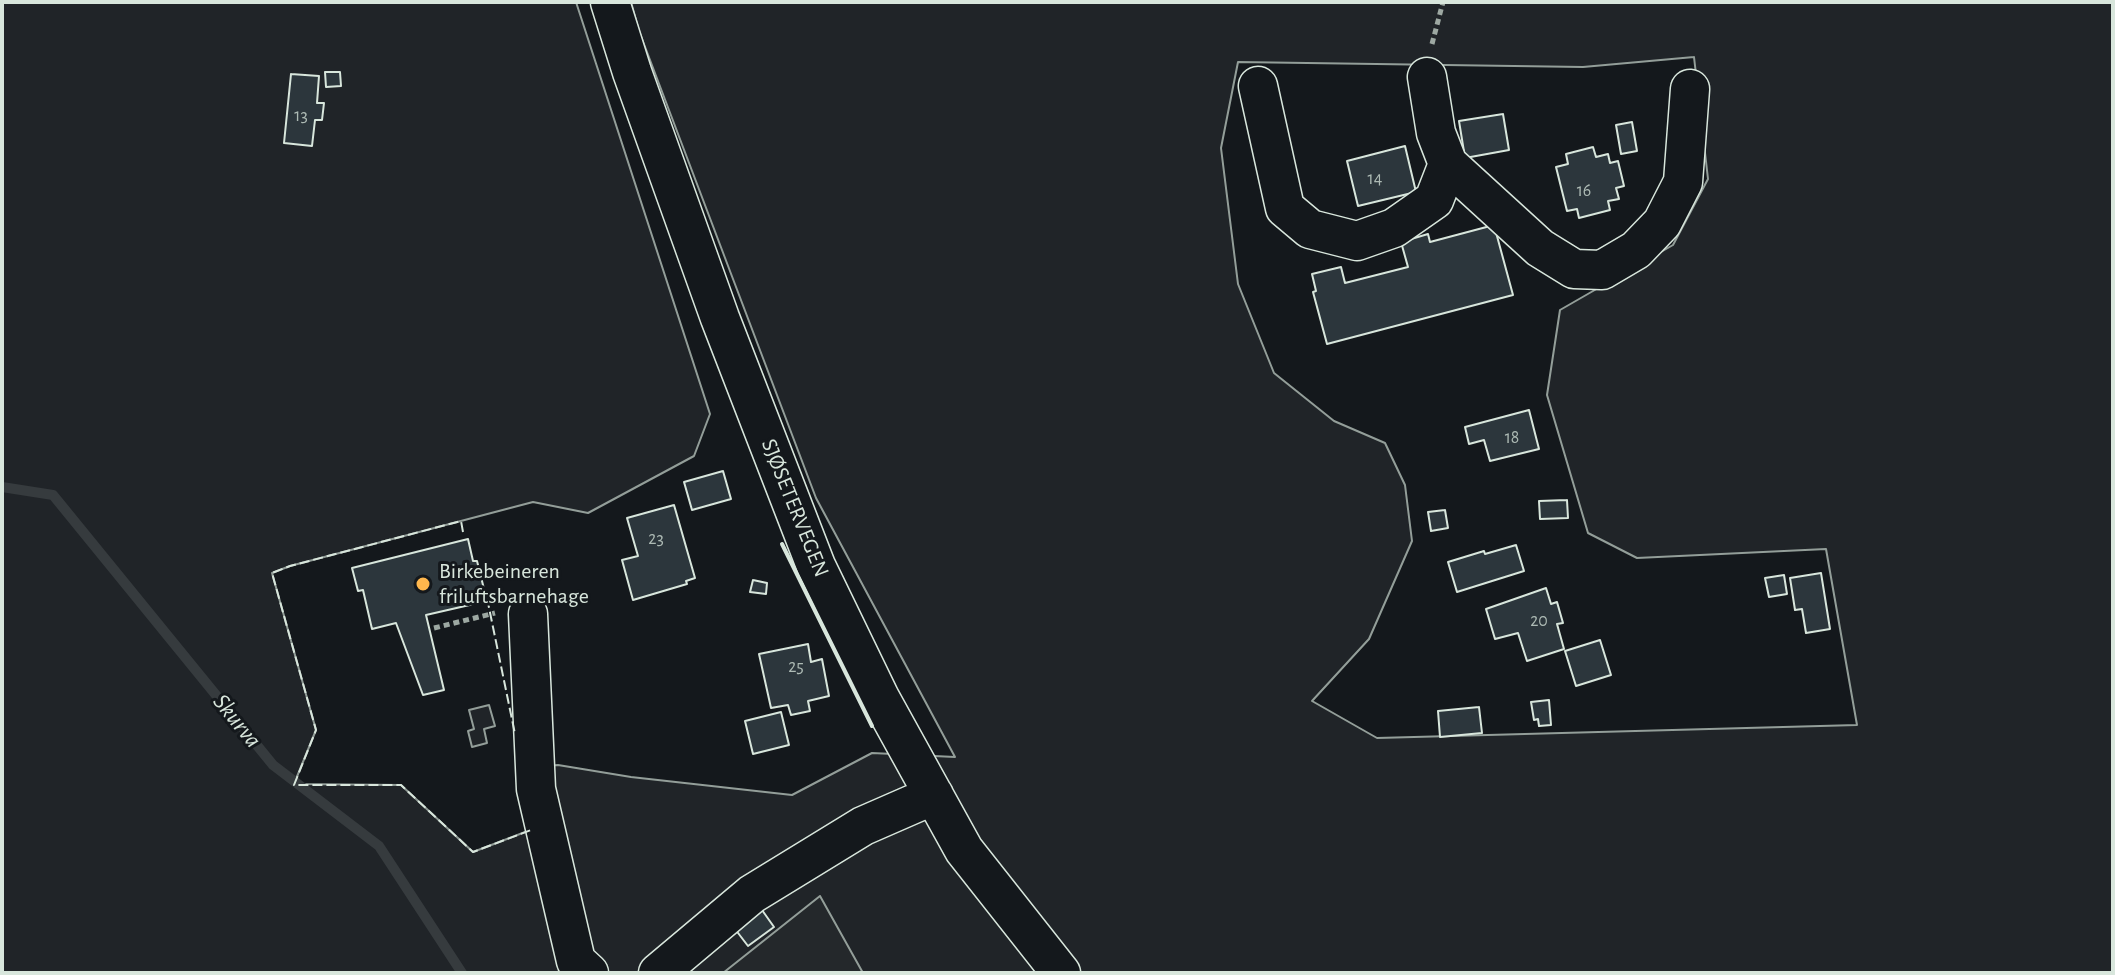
<!DOCTYPE html>
<meta charset="utf-8">
<style>
body{margin:0}
#map{position:relative;width:2115px;height:975px;overflow:hidden;background:#14181c;font-family:"Alegreya Sans",sans-serif}
canvas{display:block}
.frame{position:absolute;inset:0;border:4px solid #d8e6dc;pointer-events:none}
</style>
<div id="map">
<canvas width="2115" height="975"></canvas>
<div class="frame"></div>
</div>
<script>
const c = document.querySelector('canvas').getContext('2d');
c.lineJoin = 'round';
function fillPath(path, color) {
  c.fillStyle = color;
  c.fill(path, 'evenodd');
}
function toPath(rows) {
  const path = new Path2D();
  for (const r of rows) {
    path.moveTo(r[0], r[1]);
    for (let i = 2; i < r.length; i += 2) path.lineTo(r[i], r[i + 1]);
  }
  return path;
}
function stroke(path, color, width, dash) {
  c.strokeStyle = color;
  c.lineWidth = width;
  c.lineCap = dash ? 'butt' : 'round';
  c.setLineDash(dash || []);
  c.stroke(path);
}
function drawText(font, color, halo, rows, align = 'center') {
  c.font = font + ' "Alegreya Sans",sans-serif';
  c.lineWidth = 6;
  c.setLineDash([]);
  c.textBaseline = 'middle';
  c.strokeStyle = halo;
  c.fillStyle = color;
  for (const [text, x, y, turn = 0] of rows) {
    c.save();
    c.translate(x, y);
    c.rotate((+turn || 0) * Math.PI / 180);
    c.textAlign = isNaN(turn) ? turn : align;
    if (halo) c.strokeText(text, 0, 0);
    c.fillText(text, 0, 0);
    c.restore();
  }
}
const green = toPath([
 [2,2,576,2,710,414,694,456,588,513,533,502,290,566,272,573,316,730,294,784,401,785,473,852,533,829,522,768,558,765,631,777,792,795,872,753,955,757,816,498,639,31,631,2,2113,2,2113,973,2,973,2,2],
 [1694,57,1708,179,1673,245,1560,310,1547,395,1588,533,1637,558,1826,549,1857,725,1377,738,1312,701,1369,639,1412,541,1405,485,1385,443,1334,421,1274,373,1238,284,1221,148,1238,62,1583,67,1694,57],
 [489,705,495,726,484,729,487,743,472,747,468,731,474,729,469,710,489,705]
]);
fillPath(green, '#202428');
stroke(green, '#939e99', 2);
const parking = toPath([
 [820,896,863,973,723,973,820,896]
]);
fillPath(parking, '#24282b');
stroke(parking, '#939e99', 2);
stroke(toPath([
 [2,487,53,495,273,765,379,846,462,973]
]), '#363b3e', 10);
const building = toPath([
 [325,72,340,72,341,86,326,87,325,72],
 [291,74,319,76,317,103,324,103,322,120,315,120,312,146,284,143,291,74],
 [1503,114,1509,150,1465,158,1459,121,1503,114],
 [1632,122,1637,151,1621,154,1616,125,1632,122],
 [1405,146,1416,192,1358,206,1347,161,1405,146],
 [1593,147,1596,157,1608,154,1610,163,1618,161,1624,186,1616,188,1619,199,1608,201,1610,210,1579,218,1577,209,1567,211,1556,167,1568,164,1566,154,1593,147],
 [1494,225,1513,295,1327,344,1313,292,1316,291,1312,274,1341,267,1345,283,1408,267,1401,242,1428,234,1430,242,1494,225],
 [1529,410,1539,449,1490,461,1484,440,1469,444,1465,427,1529,410],
 [723,471,731,499,692,510,684,482,723,471],
 [1567,500,1568,518,1540,519,1539,501,1567,500],
 [674,505,695,578,686,581,687,584,633,600,622,560,638,556,627,518,674,505],
 [1445,510,1448,528,1431,531,1428,512,1445,510],
 [468,539,473,561,477,561,487,601,426,615,444,690,423,695,396,623,372,629,363,590,358,591,352,568,468,539],
 [1516,545,1524,571,1457,592,1448,562,1484,551,1485,554,1516,545],
 [1821,573,1830,629,1806,633,1802,609,1795,610,1790,578,1821,573],
 [1784,575,1787,594,1769,597,1765,578,1784,575],
 [753,580,767,583,766,594,750,592,753,580],
 [1546,588,1551,604,1557,602,1563,623,1557,624,1564,649,1527,661,1518,633,1495,639,1486,609,1546,588],
 [1600,640,1611,675,1576,686,1565,651,1600,640],
 [808,644,811,662,822,659,829,696,808,701,810,711,791,715,788,705,771,708,759,654,808,644],
 [1549,700,1551,725,1539,726,1538,719,1534,720,1531,702,1549,700],
 [1479,707,1482,733,1440,737,1438,711,1479,707],
 [781,712,789,745,753,754,745,721,781,712],
 [762,910,774,927,748,946,735,929,762,910]
]);
fillPath(building, '#2c363c');
stroke(building, '#d8e6dc', 2);
const minor = toPath([
 [610,2,632,72,720,318,816,566,880,698,964,850,1061,973],
 [1427,77,1436,133,1448,164,1540,248,1574,269,1602,270,1636,250,1662,223,1683,182,1690,89],
 [1258,86,1285,208,1310,229,1357,241,1394,228,1434,200,1448,164],
 [528,614,536,789,576,961,589,973],
 [658,973,752,894,863,826,934,795]
]);
stroke(minor, '#d8e6dc', 41);
stroke(toPath([
 [1432,44,1443,2],
 [434,628,495,613]
]), '#9da8a2', 5, [6, 4]);
stroke(minor, '#14181c', 38);
stroke(toPath([
 [463,532,461,521,290,566,272,573,316,730,294,785,401,785,473,852,531,830],
 [487,598,515,734]
]), '#d8e6dc', 2, [10, 4]);
stroke(toPath([
 [782,544,872,726]
]), '#d8e6dc', 4);
for (const [x, y, r, color] of [
 [423,584,8,"#ffb74d"]
]) {
  const dot = new Path2D();
  dot.arc(x, y, r, 0, 2 * Math.PI);
  c.fillStyle = color;
  c.fill(dot);
  stroke(dot, '#14181c', 3);
}
drawText('18px', '#adbab4', null, [
 ["13",301,116],
 ["14",1375,179],
 ["16",1584,191],
 ["18",1512,438],
 ["23",656,539],
 ["20",1539,621],
 ["25",796,667]
]);
drawText('22px', '#d8e6dc', '#14181c', [
 ["SJØSETERVEGEN",795,508,68]
]);
drawText('22px', '#d8e6dc', '#14181c', [
 ["Birkebeineren",439,571],
 ["friluftsbarnehage",439,596]
], 'left');
drawText('italic 24px', '#d8e6dc', '#14181c', [
 ["Skurva",237,721,51]
]);
</script>
